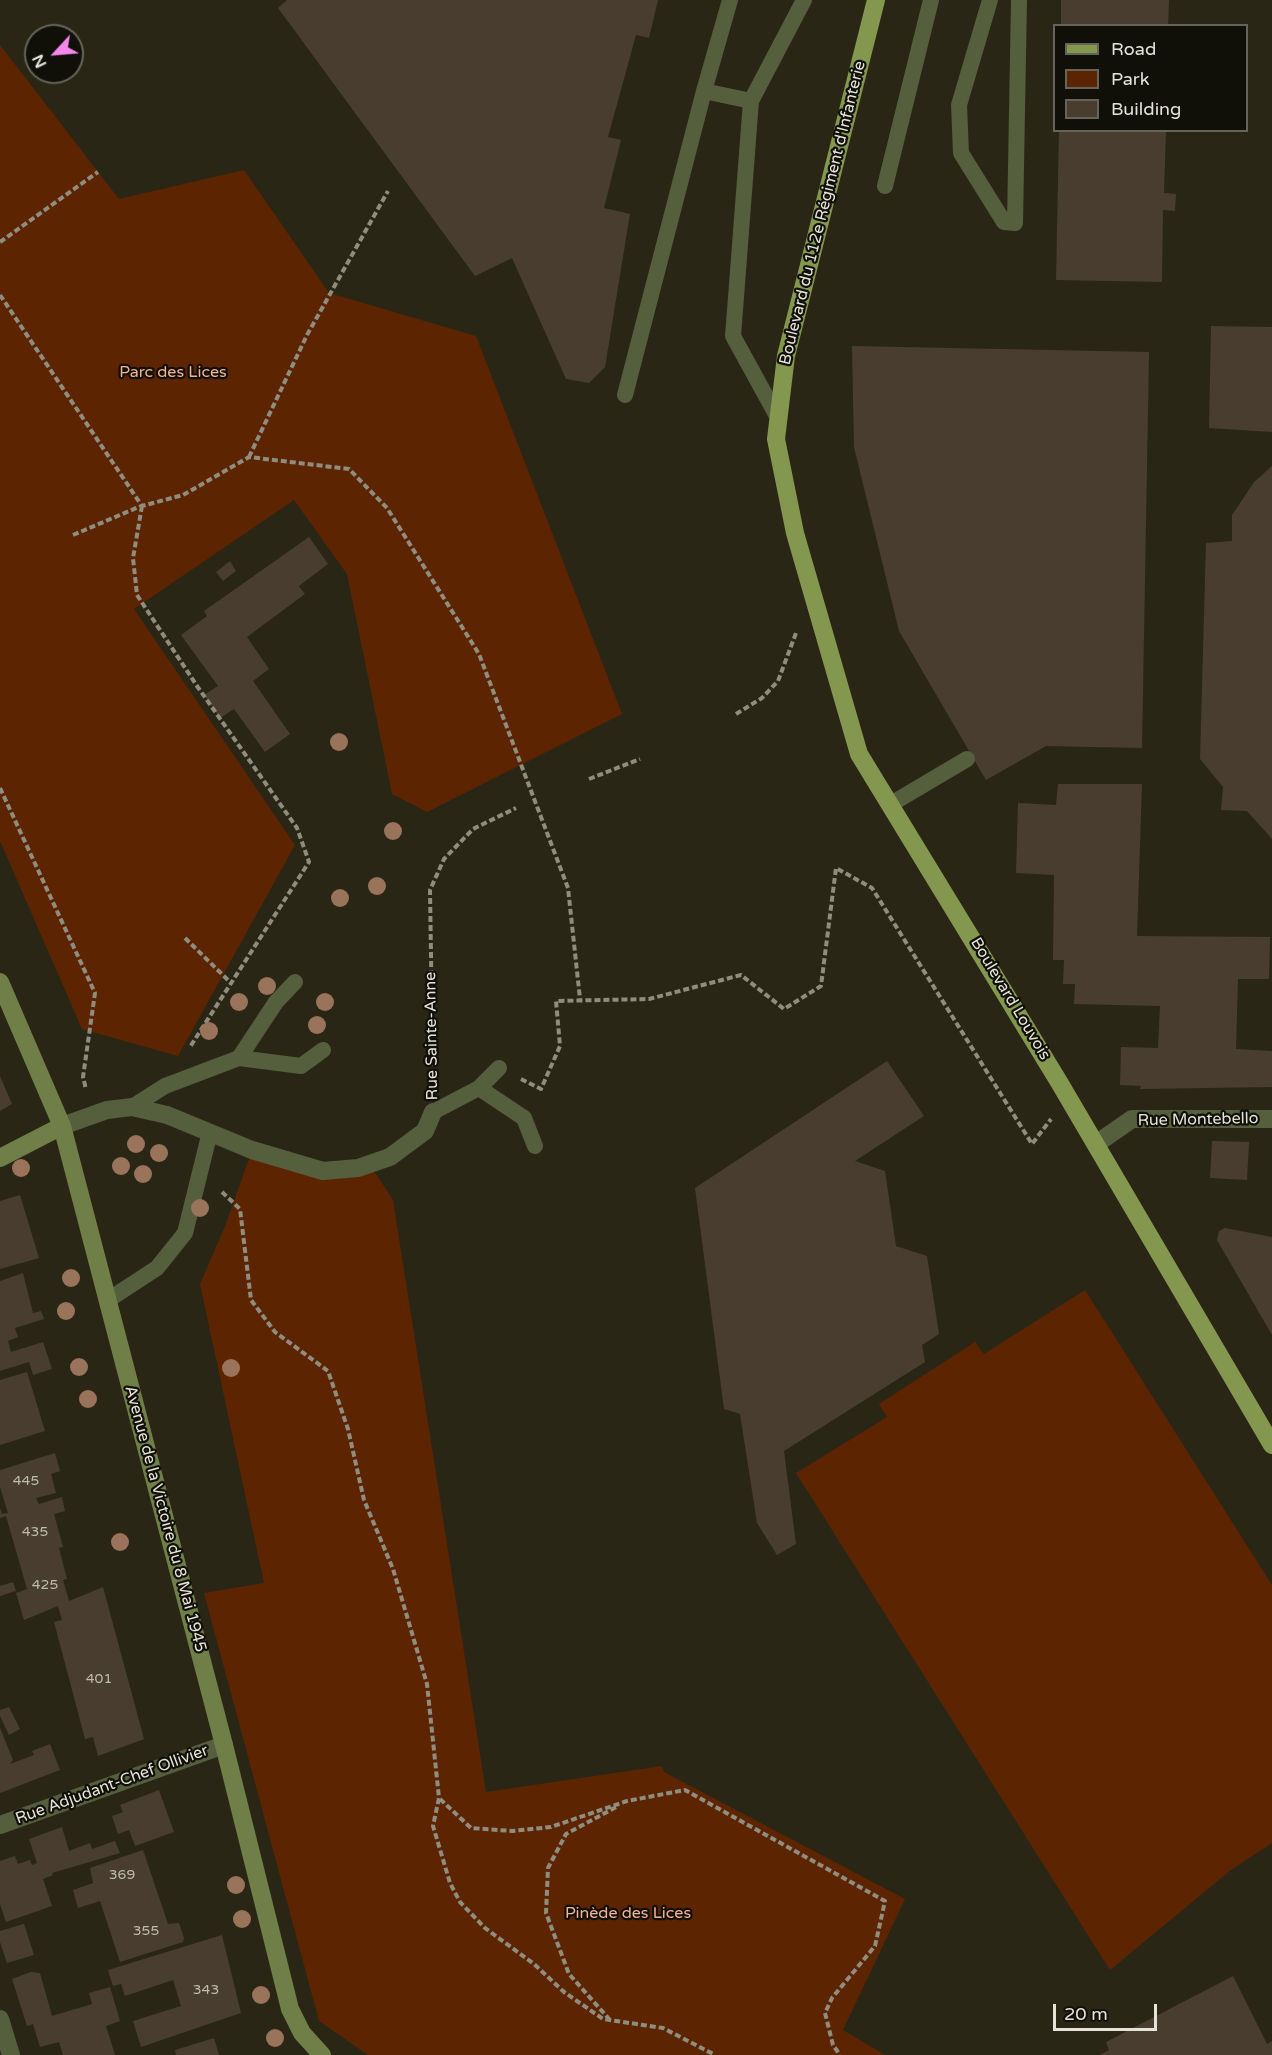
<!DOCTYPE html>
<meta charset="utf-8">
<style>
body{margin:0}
#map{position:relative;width:1272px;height:2055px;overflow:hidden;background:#2a2615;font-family:"Varela Round",sans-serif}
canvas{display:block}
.legend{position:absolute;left:1053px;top:24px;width:195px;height:108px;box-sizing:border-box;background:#100f08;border:2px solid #65645b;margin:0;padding:8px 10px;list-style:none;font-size:18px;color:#e5e3d8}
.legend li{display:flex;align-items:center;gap:12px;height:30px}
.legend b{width:30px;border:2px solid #65645b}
.north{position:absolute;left:24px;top:24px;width:60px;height:60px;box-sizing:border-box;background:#100f08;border:2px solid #65645b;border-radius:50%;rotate:244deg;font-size:16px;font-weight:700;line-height:24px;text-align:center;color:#e5e3d8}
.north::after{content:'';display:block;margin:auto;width:21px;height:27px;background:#f688ec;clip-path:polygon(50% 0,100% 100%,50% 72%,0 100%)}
.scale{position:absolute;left:1053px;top:2004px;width:104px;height:27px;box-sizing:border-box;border:3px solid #e5e3d8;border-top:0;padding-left:8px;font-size:18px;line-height:21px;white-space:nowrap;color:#e5e3d8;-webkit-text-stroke:4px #100f08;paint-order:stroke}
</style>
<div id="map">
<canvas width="1272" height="2055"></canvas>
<ul class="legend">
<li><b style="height:8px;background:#84974f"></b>Road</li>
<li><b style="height:16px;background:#5d2402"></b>Park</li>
<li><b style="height:16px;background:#493d2f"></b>Building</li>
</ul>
<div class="north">N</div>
<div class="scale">20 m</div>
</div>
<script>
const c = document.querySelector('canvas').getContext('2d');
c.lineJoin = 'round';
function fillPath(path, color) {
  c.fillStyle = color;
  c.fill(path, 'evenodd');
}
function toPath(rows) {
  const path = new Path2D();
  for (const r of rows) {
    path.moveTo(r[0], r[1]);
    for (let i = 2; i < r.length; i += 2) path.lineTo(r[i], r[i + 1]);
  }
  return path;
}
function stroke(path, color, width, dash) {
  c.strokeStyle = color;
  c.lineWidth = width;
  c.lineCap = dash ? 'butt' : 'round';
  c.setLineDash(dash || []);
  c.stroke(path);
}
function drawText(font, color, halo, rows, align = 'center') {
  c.font = font + ' "Varela Round",sans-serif';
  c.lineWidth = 4.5;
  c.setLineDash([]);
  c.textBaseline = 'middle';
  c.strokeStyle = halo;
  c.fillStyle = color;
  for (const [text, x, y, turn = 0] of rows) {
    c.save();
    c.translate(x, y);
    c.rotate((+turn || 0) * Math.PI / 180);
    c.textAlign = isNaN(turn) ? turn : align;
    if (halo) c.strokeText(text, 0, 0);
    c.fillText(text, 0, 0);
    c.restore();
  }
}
fillPath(toPath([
 [0,45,119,199,244,170,329,293,476,336,622,714,427,812,392,794,347,574,294,500,134,609,295,845,178,1056,82,1029,0,841],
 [252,1150,298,1165,370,1165,393,1200,486,1792,662,1766,664,1772,905,1899,843,2030,885,2055,368,2055,319,2021,204,1593,264,1583,200,1284,226,1224],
 [1085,1290,1272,1585,1272,1843,1231,1870,1110,1970,796,1473,887,1417,879,1404,975,1342,984,1354]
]), '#5d2402');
fillPath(toPath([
 [287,0,658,0,649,38,636,35,608,137,621,140,604,208,630,214,605,367,589,383,566,379,512,258,475,276,278,8],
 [1061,0,1169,0,1168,26,1061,26],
 [1059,130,1166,130,1164,193,1176,194,1175,211,1163,210,1162,282,1056,280],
 [1211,326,1272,327,1272,432,1209,428],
 [852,346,1149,352,1142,748,1046,746,986,780,899,631,854,447],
 [1272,466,1272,839,1247,811,1221,810,1223,787,1200,759,1206,543,1232,541,1232,515,1254,482],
 [309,537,328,564,299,586,305,594,247,637,269,669,253,681,290,734,265,752,234,709,220,718,204,695,218,686,181,635,207,616,204,611],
 [230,561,236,571,223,581,216,572],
 [1058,784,1142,784,1137,936,1270,937,1269,979,1238,979,1236,1049,1272,1051,1272,1087,1140,1089,1141,1086,1120,1085,1121,1047,1158,1048,1160,1006,1074,1004,1075,984,1063,984,1064,960,1053,960,1054,875,1016,873,1018,803,1056,805],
 [887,1061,924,1116,855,1161,885,1171,896,1246,927,1256,939,1334,922,1345,925,1362,784,1451,796,1544,777,1555,757,1523,740,1414,724,1409,695,1188],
 [0,1076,12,1104,0,1111],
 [1212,1141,1249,1142,1247,1180,1210,1178],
 [20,1195,39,1258,0,1269,0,1201],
 [1225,1228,1272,1237,1272,1335,1217,1240,1219,1231],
 [23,1273,33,1313,41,1311,44,1319,15,1328,18,1337,8,1341,11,1352,43,1342,52,1369,33,1375,29,1362,0,1371,0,1281],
 [27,1372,45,1431,0,1445,0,1380],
 [55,1453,60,1471,51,1474,56,1493,36,1498,39,1504,62,1497,65,1511,54,1514,63,1547,59,1548,67,1579,63,1580,69,1601,103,1587,144,1739,98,1756,93,1737,85,1739,54,1622,62,1620,58,1606,24,1620,16,1593,27,1589,6,1516,0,1518,0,1508,2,1514,8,1513,0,1487,0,1470],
 [13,1582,16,1591,0,1596,0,1586],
 [9,1707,20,1729,9,1735,0,1716,0,1710],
 [0,1728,13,1760,10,1764,34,1755,32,1751,50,1744,60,1770,0,1793],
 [159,1790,174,1832,135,1846,129,1830,118,1834,112,1816,123,1812,120,1805],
 [62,1827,69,1851,90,1843,92,1849,115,1841,120,1853,52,1873,53,1875,43,1879,52,1906,6,1922,0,1904,0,1861,15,1856,18,1864,30,1860,32,1865,37,1863,29,1839],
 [143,1850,168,1924,179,1923,184,1938,183,1942,120,1962,100,1901,78,1908,73,1890,93,1883,90,1868],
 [24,1924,34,1955,7,1963,0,1942,0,1931],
 [222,1935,241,2013,141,2047,133,2021,181,2006,173,1980,125,1996,121,1984,113,1986,108,1970],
 [31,1972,40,1973,52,2016,92,2004,89,1993,110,1987,120,2021,106,2026,115,2055,63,2055,59,2042,40,2047,33,2024,27,2026,12,1979],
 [1233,1976,1267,2044,1272,2041,1272,2055,1100,2055,1109,2050,1106,2042],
 [214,2038,219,2055,176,2055,175,2050]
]), '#493d2f');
stroke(toPath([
 [0,242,98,172],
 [0,295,142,506,183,495,249,457,349,469,387,508,479,654,568,888,580,999],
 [249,457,307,335,388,191],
 [142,506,133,558,137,595,197,686,297,828,309,862,190,1047],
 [73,535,141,506],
 [736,714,762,698,778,681,796,633],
 [589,779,640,759],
 [0,788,95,993,83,1077,86,1089],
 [185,938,231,983],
 [521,1079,541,1089,560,1046,556,1001,649,999,741,975,784,1009,821,986,836,868,872,888,1032,1144,1051,1119],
 [433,1084,430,890,444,859,473,829,516,808],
 [222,1192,240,1209,251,1300,275,1332,328,1371,348,1429,364,1500,393,1569,427,1684,439,1798,433,1826,450,1883,460,1902,485,1928,534,1964,564,1992,603,2019,663,2028,715,2055],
 [440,1799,471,1828,512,1831,551,1827,627,1801,685,1790,885,1901,875,1946,832,1998,825,2013,833,2045,840,2055],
 [610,2020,569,1974,546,1913,548,1868,566,1834,618,1806]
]), '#8f8d7f', 4, [6, 3]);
stroke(toPath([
 [990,0,959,105,961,153,1004,222,1015,223,1019,0],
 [704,91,730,0],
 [885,186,931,0],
 [625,395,704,91,751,101],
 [778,418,733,336,751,101,804,0],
 [891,804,967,759],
 [239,1058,276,1002,295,982],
 [479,1088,499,1068],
 [132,1107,165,1086,239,1058,301,1066,323,1050],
 [433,1112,479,1088,524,1118,535,1146],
 [108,1300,157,1268,185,1233,210,1132]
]), '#555e3d', 16);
stroke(toPath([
 [62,1126,107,1110,132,1107,167,1115,252,1150,323,1171,358,1168,390,1157,425,1131,433,1112],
 [1096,1144,1132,1119,1272,1119],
 [0,1825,224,1745],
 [0,2019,11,2055]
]), '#555e3d', 18);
stroke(toPath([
 [0,982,62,1126,224,1745,290,2009,302,2033,322,2055],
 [0,1158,62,1126]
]), '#707e48', 18);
stroke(toPath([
 [876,0,786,356,776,439,795,533,859,754,1059,1082,1272,1445]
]), '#84974f', 18);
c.fillStyle = '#99735a';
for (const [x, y] of [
 [339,742],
 [393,831],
 [377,886],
 [340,898],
 [267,986],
 [239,1002],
 [325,1002],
 [317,1025],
 [209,1031],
 [136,1144],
 [159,1153],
 [121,1166],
 [21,1168],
 [143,1174],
 [200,1208],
 [71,1278],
 [66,1311],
 [79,1367],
 [231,1368],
 [88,1399],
 [120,1542],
 [236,1885],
 [242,1919],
 [261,1995],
 [275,2038]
]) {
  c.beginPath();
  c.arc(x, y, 9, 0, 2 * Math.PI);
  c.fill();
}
drawText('14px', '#bebaae', null, [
 ["445",26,1481],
 ["435",35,1532],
 ["425",45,1585],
 ["401",99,1679],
 ["369",122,1875],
 ["355",146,1931],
 ["343",206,1990]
]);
drawText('16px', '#e5e3d8', '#100f08', [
 ["Boulevard du 112e Régiment d'Infanterie",823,213,-76],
 ["Boulevard Louvois",1010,999,59],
 ["Rue Sainte-Anne",432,1036,-91],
 ["Rue Montebello",1198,1120,-1],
 ["Avenue de la Victoire du 8 Mai 1945",165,1519,75],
 ["Rue Adjudant-Chef Ollivier",112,1785,-20]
]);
drawText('16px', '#f3b293', '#100f08', [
 ["Parc des Lices",173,373],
 ["Pinède des Lices",628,1914]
]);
</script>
